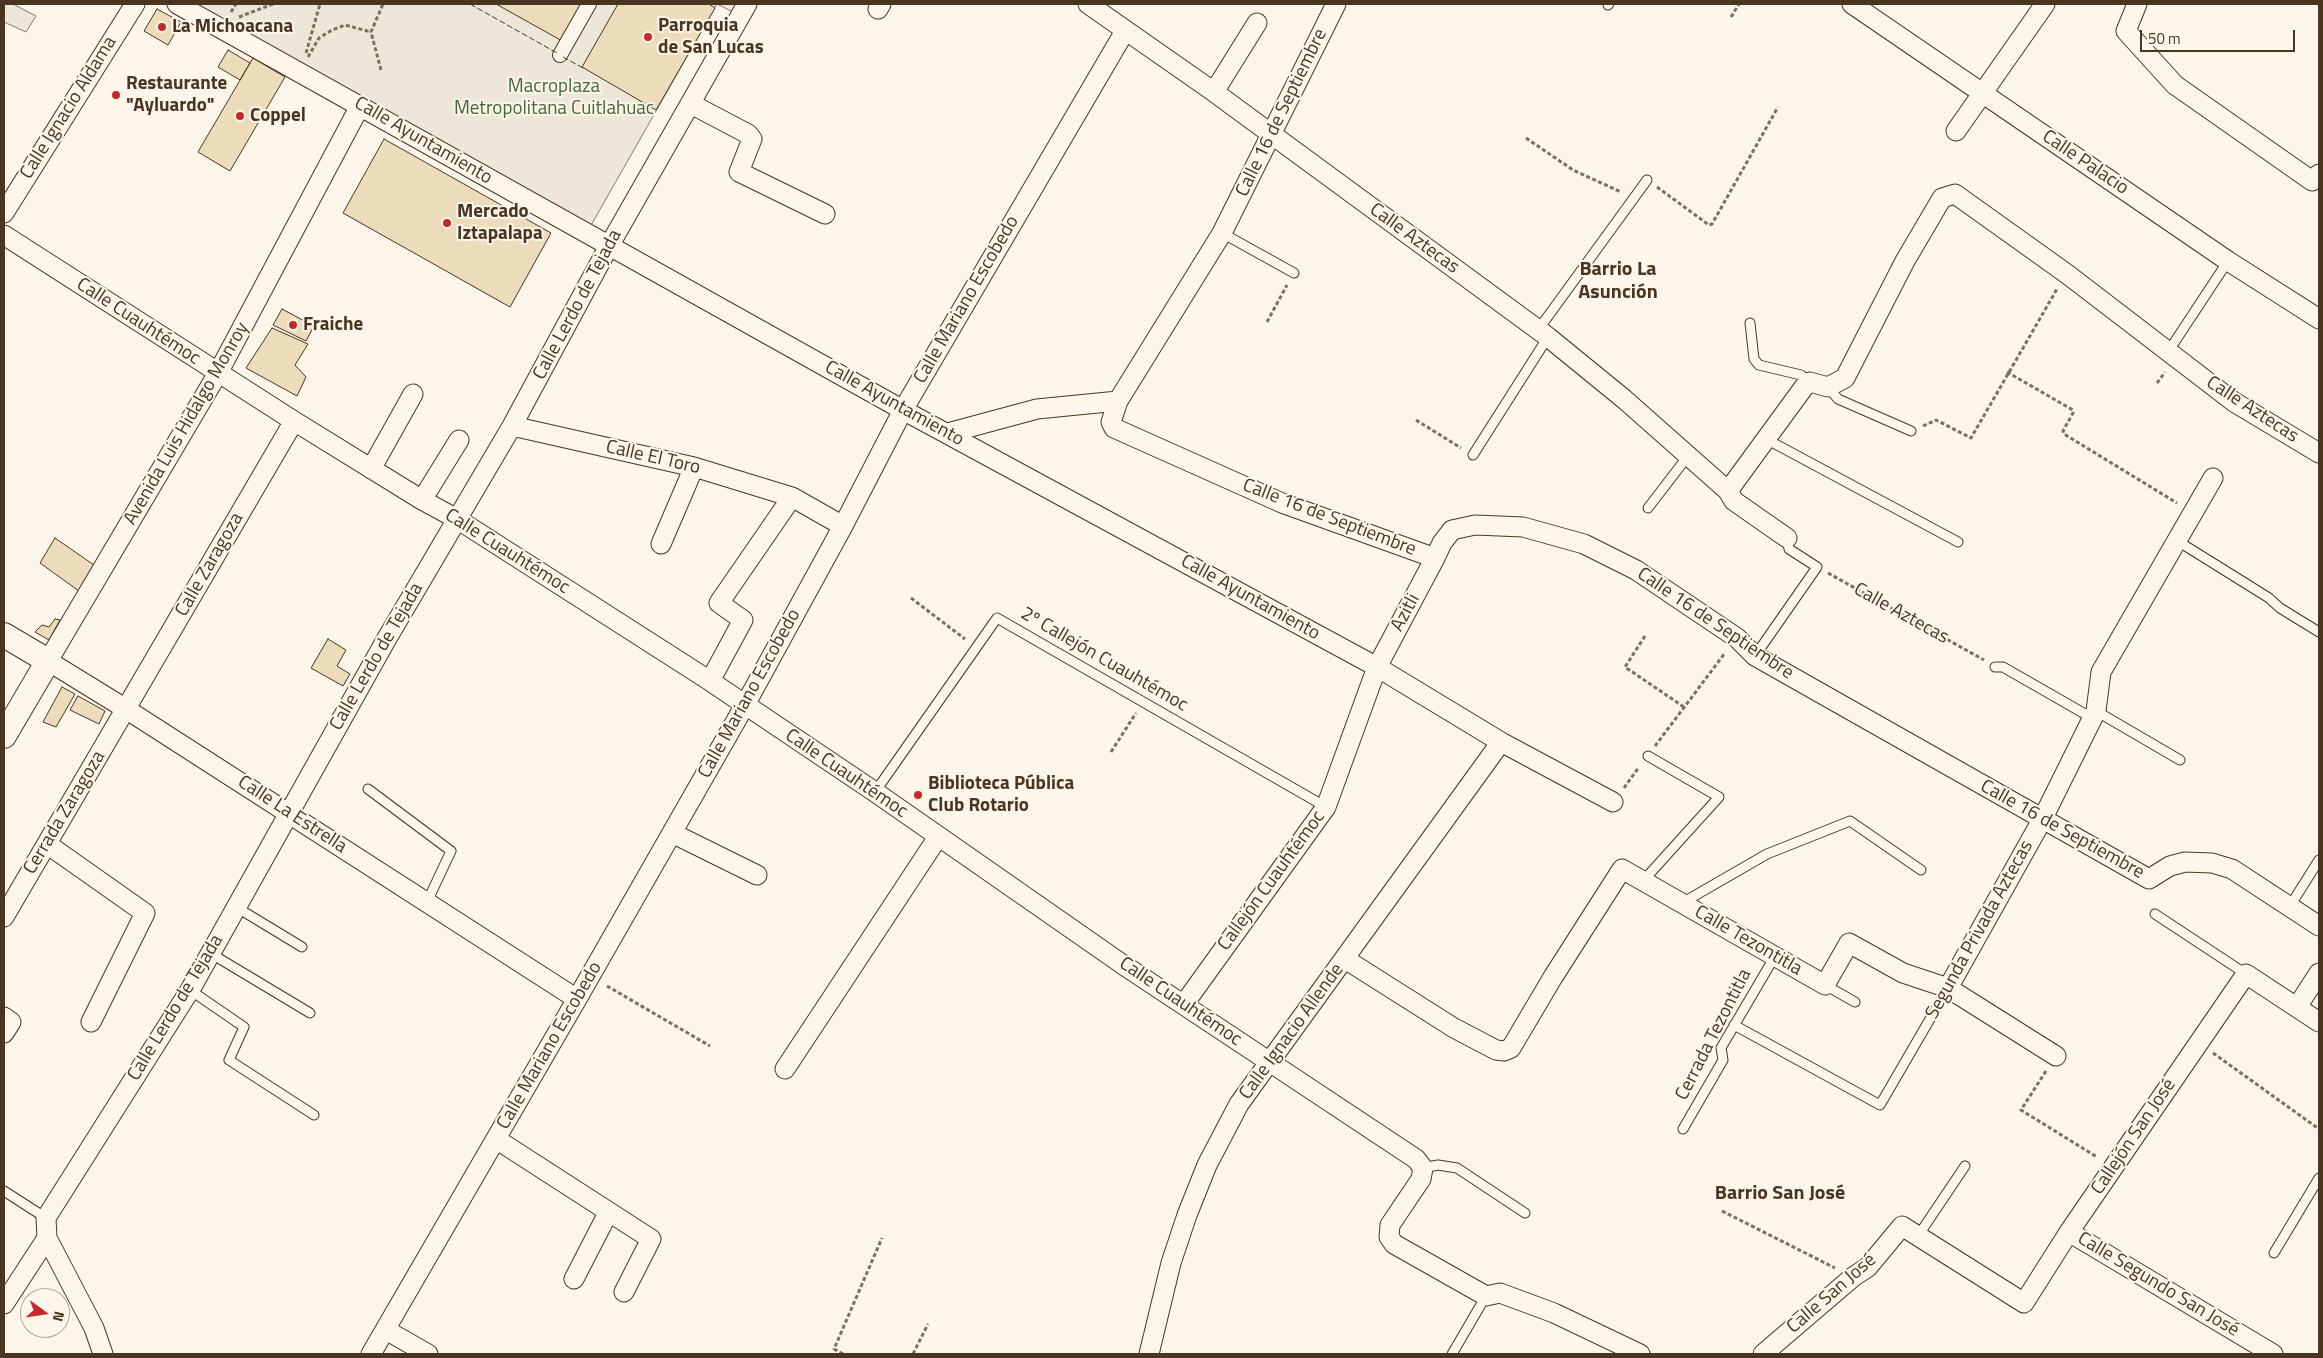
<!DOCTYPE html>
<meta charset="utf-8">
<style>
body{margin:0}
#map{position:relative;width:2323px;height:1358px;overflow:hidden;background:#fbf6e9;font-family:"Titillium Web",sans-serif}
canvas{display:block}
.frame{position:absolute;inset:0;border:5px solid #4a3520;pointer-events:none}
.north{position:absolute;left:20px;top:1288px;width:50px;height:50px;box-sizing:border-box;background:#fbf6e9;border:1px solid #b4a999;border-radius:50%;rotate:104deg;font-size:14px;font-weight:700;line-height:20px;text-align:center;color:#4a3520}
.north::after{content:'';display:block;margin:auto;width:18px;height:22px;background:#c62828;clip-path:polygon(50% 0,100% 100%,50% 72%,0 100%)}
.scale{position:absolute;left:2140px;top:30px;width:155px;height:22px;box-sizing:border-box;border:2px solid #4a3520;border-top:0;padding-left:6px;font-size:15px;line-height:18px;white-space:nowrap;color:#4a3520;-webkit-text-stroke:4px #fbf6e9;paint-order:stroke}
</style>
<div id="map">
<canvas width="2323" height="1358"></canvas>
<div class="frame"></div>
<div class="north">N</div>
<div class="scale">50 m</div>
</div>
<script>
const c = document.querySelector('canvas').getContext('2d');
c.lineJoin = 'round';
function fillPath(path, color) {
  c.fillStyle = color;
  c.fill(path, 'evenodd');
}
function toPath(rows) {
  const path = new Path2D();
  for (const r of rows) {
    path.moveTo(r[0], r[1]);
    for (let i = 2; i < r.length; i += 2) path.lineTo(r[i], r[i + 1]);
  }
  return path;
}
function stroke(path, color, width, dash) {
  c.strokeStyle = color;
  c.lineWidth = width;
  c.lineCap = dash ? 'butt' : 'round';
  c.setLineDash(dash || []);
  c.stroke(path);
}
function drawText(font, color, halo, rows, align = 'center') {
  c.font = font + ' "Titillium Web",sans-serif';
  c.lineWidth = 4;
  c.setLineDash([]);
  c.textBaseline = 'middle';
  c.strokeStyle = halo;
  c.fillStyle = color;
  for (const [text, x, y, turn = 0] of rows) {
    c.save();
    c.translate(x, y);
    c.rotate((+turn || 0) * Math.PI / 180);
    c.textAlign = isNaN(turn) ? turn : align;
    if (halo) c.strokeText(text, 0, 0);
    c.fillText(text, 0, 0);
    c.restore();
  }
}
const green = toPath([
 [189,4,742,4,737,14,717,4,590,227,189,4]
]);
fillPath(green, '#ede6d9');
stroke(green, '#887966', 1);
const parking = toPath([
 [4,4,13,4,36,16,26,32,4,22,4,4]
]);
fillPath(parking, '#ede7d9');
stroke(parking, '#887966', 1);
const building = toPath([
 [496,4,586,4,564,42,496,4],
 [618,4,709,4,715,8,656,110,582,67,618,4],
 [157,9,181,22,168,45,144,31,157,9],
 [228,50,250,63,240,80,218,67,228,50],
 [253,58,285,77,230,171,198,152,253,58],
 [384,139,551,233,510,307,343,213,384,139],
 [282,309,314,326,306,341,273,325,282,309],
 [272,328,308,344,295,365,306,377,297,396,246,368,272,328],
 [55,538,94,565,79,591,40,563,55,538],
 [55,619,60,620,49,640,35,632,42,625,49,627,55,619],
 [328,639,346,650,337,666,350,674,343,686,311,668,328,639],
 [62,687,75,694,56,727,43,722,62,687],
 [78,696,105,711,99,724,70,710,78,696]
]);
fillPath(building, '#ecdcbc');
stroke(building, '#4a3520', 1);
const service = toPath([
 [1608,5,1609,4],
 [1222,233,1294,273],
 [1750,323,1754,359,1759,365,1801,375,1810,382],
 [1538,330,1647,180],
 [2168,352,2228,261],
 [1828,387,1838,399,1911,431],
 [1766,439,1958,542],
 [1473,455,1548,337],
 [1648,508,1688,456],
 [2176,540,2269,598,2280,608,2319,632],
 [1755,656,1817,567,1789,549,1787,538],
 [1995,667,2003,667,2092,718],
 [2096,711,2180,760],
 [368,789,451,851,427,902],
 [875,792,997,618,1326,807],
 [1643,881,1719,797,1648,756],
 [1682,903,1767,854,1850,821,1921,870],
 [2290,906,2319,860],
 [236,907,302,947],
 [2155,914,2246,974],
 [210,953,310,1013],
 [1825,985,1855,1002],
 [190,990,244,1027,229,1060,314,1115],
 [1734,1025,1880,1105,1948,988],
 [1683,1129,1723,1060,1721,1048,1775,956],
 [1423,1168,1438,1165,1457,1168,1525,1213],
 [4,1191,46,1218],
 [1918,1236,1965,1166],
 [2274,1253,2319,1178],
 [1452,1354,1486,1296]
]);
const pedestrian = toPath([
 [560,55,589,4]
]);
const minor = toPath([
 [177,4,903,410,1377,667,1501,742,1613,802],
 [1088,4,1214,92,1548,337,1624,399,1728,491,1734,501,1787,538],
 [1336,4,1222,233,1118,401,1111,422,1114,428,1282,503,1435,558,1442,543,1452,530,1475,525,1523,527,1584,544,1636,570,1737,638,1755,656,2149,879,2170,866,2185,862,2212,863,2232,869,2319,926],
 [1852,4,2228,261,2319,319],
 [2137,4,2126,31,2175,85,2312,181,2319,174],
 [878,9,881,4],
 [1214,92,1257,23],
 [691,104,748,134,752,139,739,172,825,214],
 [360,106,218,373,48,661,126,709,577,999],
 [1956,131,2045,4],
 [4,213,135,4],
 [4,235,294,421,422,500,457,519,710,681,875,792,1122,964,1416,1159,1423,1168,1421,1179,1390,1225,1389,1237,1394,1244,1486,1296,1500,1293,1554,1313,1640,1354],
 [512,426,694,467,792,497,843,526],
 [948,433,1037,409,1118,401],
 [371,469,413,394],
 [1728,491,1804,387,1810,382,1828,387,1845,378,1905,261,1942,198,1955,194,2067,274,2234,402,2319,453],
 [422,500,459,440],
 [661,544,694,467],
 [710,681,743,620,719,603,792,497],
 [672,833,757,875],
 [47,844,145,913,91,1022],
 [4,917,294,421],
 [1345,959,1454,1028,1496,1050,1504,1051,1511,1048,1553,977,1622,869,1825,985,1849,943,1903,973,1948,988,2056,1056],
 [1948,988,2042,820,2096,711,2101,672,2213,478],
 [1184,1004,1326,807,1377,667,1435,558],
 [2297,1007,2319,973],
 [4,1017,11,1022,4,1033],
 [785,1069,938,837],
 [496,1139,651,1239,624,1292],
 [2069,1232,2273,1354],
 [47,1238,94,1328,103,1354],
 [574,1279,608,1213],
 [4,1304,47,1238,46,1218,190,990,386,640,512,426,609,246,747,4],
 [386,1330,428,1354],
 [371,1354,577,999,745,705,843,526,903,410,1125,31],
 [1149,1354,1171,1263,1187,1215,1207,1165,1239,1104,1501,742],
 [1763,1354,1853,1277,1868,1267,1902,1226,2024,1303,2069,1232,2246,974,2319,1022]
]);
const tertiary = toPath([
 [4,635,48,661,4,736]
]);
stroke(service, '#4a3520', 11);
stroke(pedestrian, '#4a3520', 16);
stroke(minor, '#4a3520', 21);
stroke(tertiary, '#4a3520', 26);
stroke(toPath([
 [231,12,236,4],
 [239,17,273,4],
 [1731,17,1739,4],
 [306,53,320,4],
 [308,57,319,38,332,30,345,25,371,32],
 [381,70,371,32,383,4],
 [1526,138,1573,170,1621,192],
 [1657,187,1709,225,1712,224,1778,107],
 [1267,322,1287,285],
 [2007,372,2073,410,2073,413,2063,431,2064,434,2177,503],
 [2157,383,2165,372],
 [1416,420,1461,448],
 [1923,426,1936,420,1971,438,2057,289],
 [1828,573,1984,660],
 [911,598,965,639],
 [1645,636,1625,667,1684,707],
 [1655,746,1725,653],
 [1111,752,1136,713],
 [1624,788,1639,767],
 [607,986,710,1046],
 [2213,1053,2319,1129],
 [2046,1071,2021,1110,2097,1157],
 [1722,1211,1835,1268],
 [843,1354,834,1349,882,1238],
 [913,1354,928,1324]
]), '#7f6f5c', 3, [4, 2.5]);
stroke(service, '#fbf6e9', 9);
stroke(pedestrian, '#fbf6e9', 14);
stroke(minor, '#fbf6e9', 19);
stroke(tertiary, '#fbf6e9', 24);
stroke(toPath([
 [470,4,557,53],
 [563,57,583,68]
]), '#4a3520', 1, [6, 2.5]);
for (const [x, y, r, color] of [
 [162,27,5,"#c62828"],
 [648,37,5,"#c62828"],
 [116,95,5,"#c62828"],
 [240,116,5,"#c62828"],
 [447,223,5,"#c62828"],
 [293,325,5,"#c62828"],
 [918,795,5,"#c62828"]
]) {
  const dot = new Path2D();
  dot.arc(x, y, r, 0, 2 * Math.PI);
  c.fillStyle = color;
  c.fill(dot);
  stroke(dot, '#fbf6e9', 2);
}
drawText('bold 19px', '#4a3520', '#fbf6e9', [
 ["Parroquia",658,26],
 ["de San Lucas",658,48],
 ["La Michoacana",172,27],
 ["Restaurante",126,84],
 ["\"Ayluardo\"",126,106],
 ["Coppel",250,116],
 ["Mercado",457,212],
 ["Iztapalapa",457,234],
 ["Fraiche",303,325],
 ["Biblioteca Pública",928,784],
 ["Club Rotario",928,806]
], 'left');
drawText('19px', '#436837', '#fbf6e9', [
 ["Macroplaza",554,87],
 ["Metropolitana Cuitlahuac",554,109]
]);
drawText('19px', '#4a3520', '#fbf6e9', [
 ["Calle Ignacio Aldama",69,108,-58],
 ["Calle 16 de Septiembre",1282,113,-64],
 ["Calle Ayuntamiento",423,141,30],
 ["Calle Palacio",2085,163,34],
 ["Calle Aztecas",1414,239,36],
 ["Calle Mariano Escobedo",967,300,-60],
 ["Calle Lerdo de Tejada",578,305,-62],
 ["Calle Cuauhtémoc",138,322,33],
 ["Calle Ayuntamiento",894,404,29],
 ["Calle Aztecas",2252,410,33],
 ["Avenida Luis Hidalgo Monroy",187,424,-60],
 ["Calle El Toro",653,458,13],
 ["Calle 16 de Septiembre",1329,518,21],
 ["Calle Cuauhtémoc",507,552,32],
 ["Calle Zaragoza",210,565,-60],
 ["Calle Ayuntamiento",1250,598,29],
 ["Azitli",1406,613,-62],
 ["Calle Aztecas",1901,614,29],
 ["Calle 16 de Septiembre",1715,624,34],
 ["Calle Lerdo de Tejada",377,657,-60],
 ["2º Callejón Cuauhtémoc",1104,660,30],
 ["Calle Mariano Escobedo",750,694,-61],
 ["Calle Cuauhtémoc",846,774,34],
 ["Cerrada Zaragoza",65,813,-59],
 ["Calle La Estrella",292,815,33],
 ["Calle 16 de Septiembre",2062,830,29],
 ["Callejón Cuauhtémoc",1272,881,-54],
 ["Segunda Privada Aztecas",1980,930,-61],
 ["Calle Tezontitla",1748,941,30],
 ["Calle Cuauhtémoc",1180,1002,34],
 ["Calle Lerdo de Tejada",176,1008,-59],
 ["Calle Ignacio Allende",1292,1032,-54],
 ["Cerrada Tezontitla",1714,1035,-63],
 ["Calle Mariano Escobedo",550,1046,-60],
 ["Callejón San José",2134,1137,-56],
 ["Calle Segundo San José",2158,1285,31],
 ["Calle San José",1832,1294,-41]
]);
drawText('bold 20px', '#4a3520', '#fbf6e9', [
 ["Barrio La",1618,270],
 ["Asunción",1618,293],
 ["Barrio San José",1780,1194]
]);
</script>
